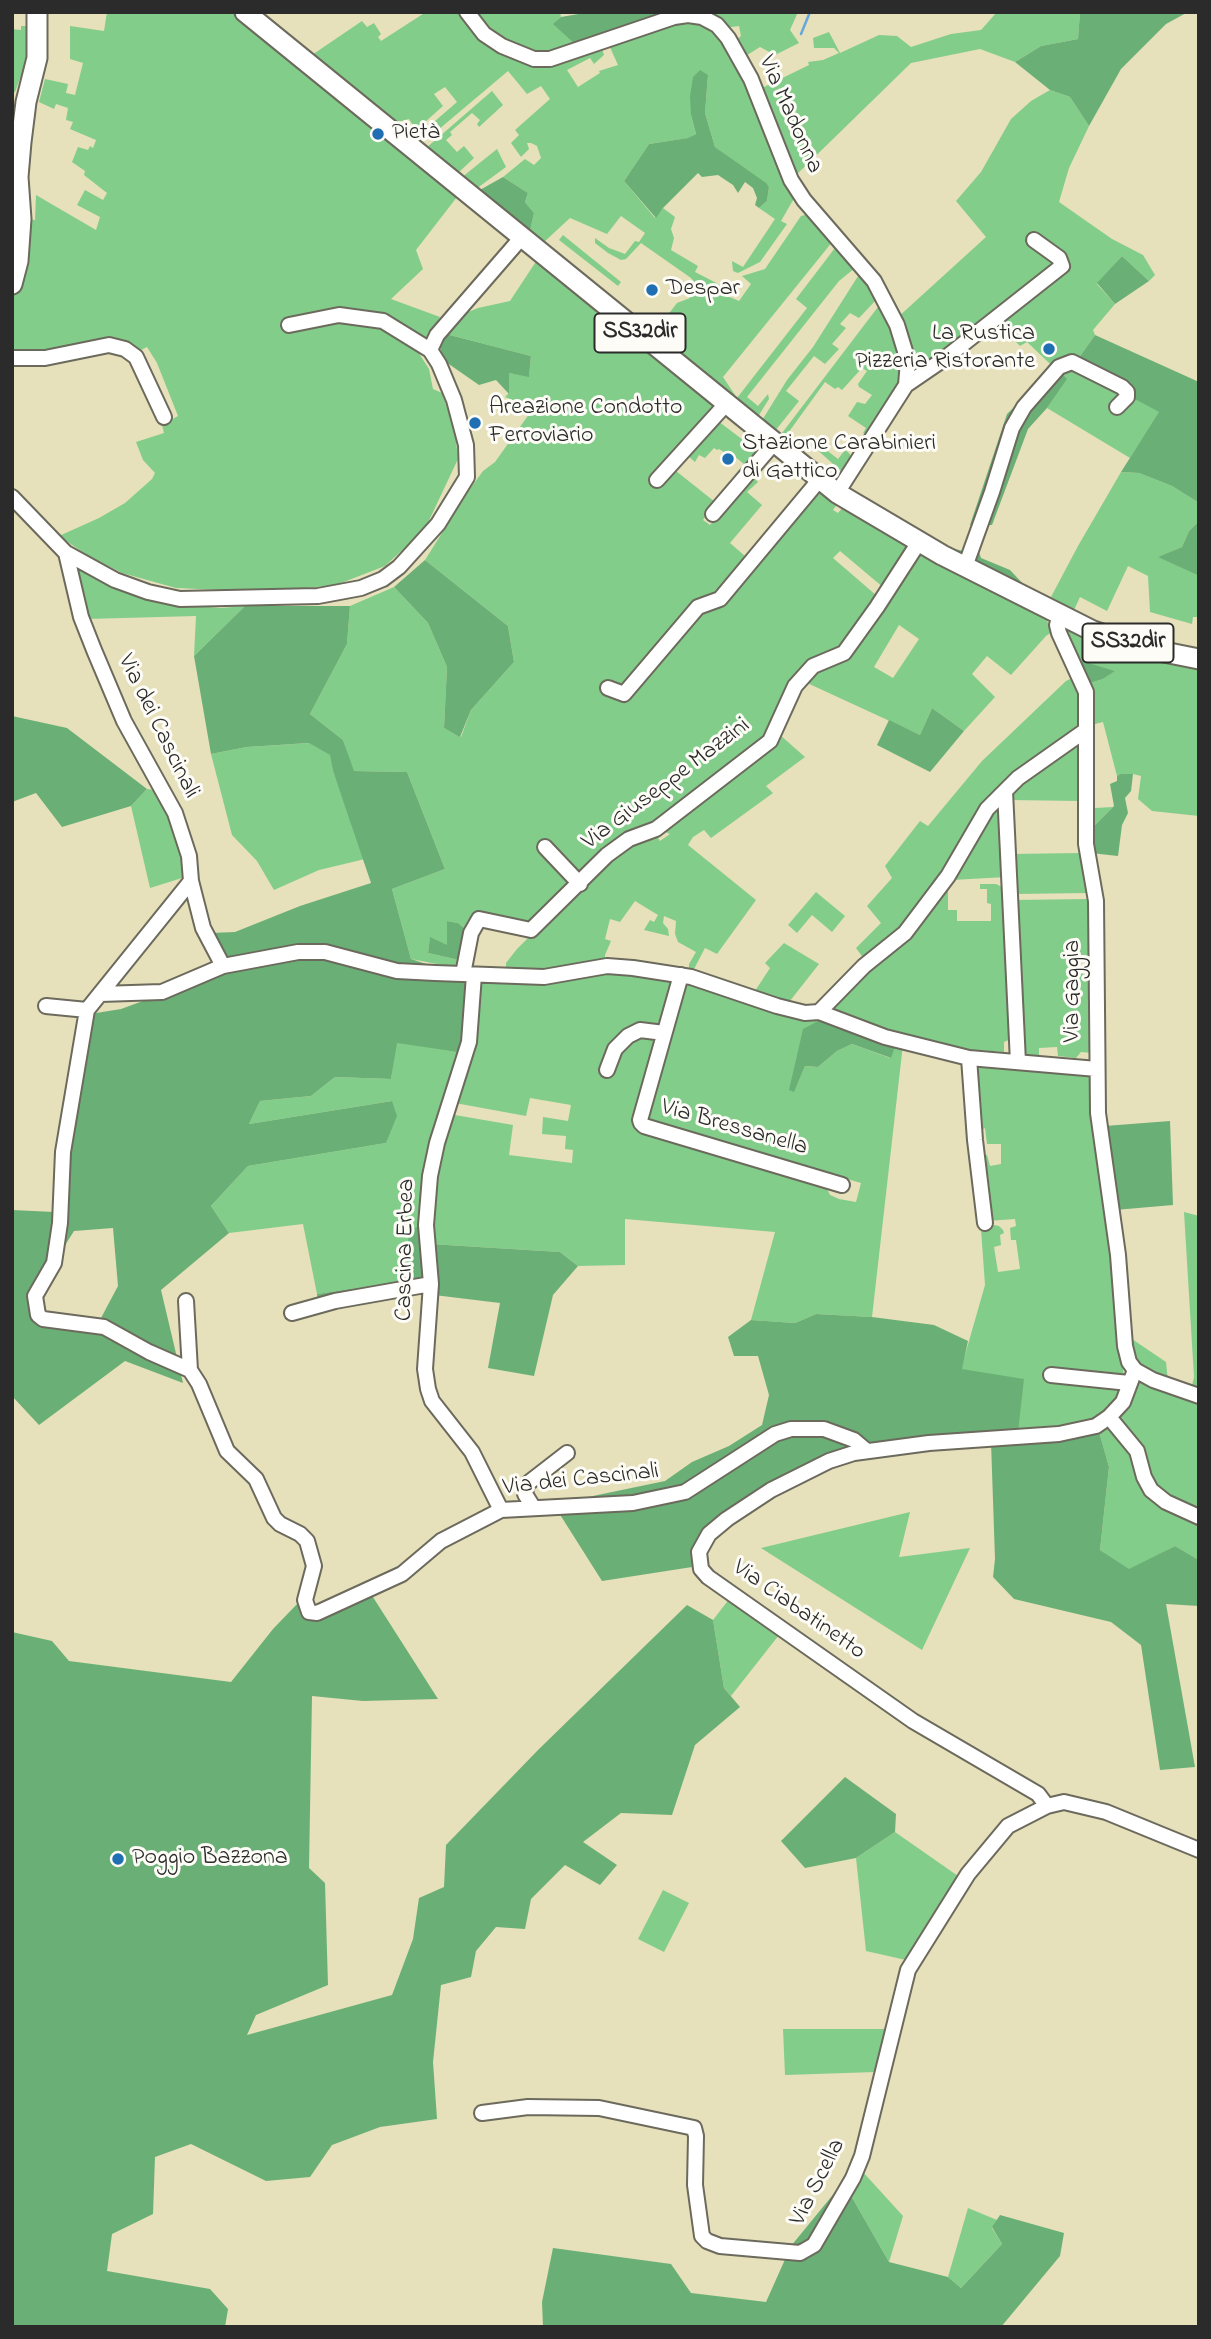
<!DOCTYPE html>
<meta charset="utf-8">
<style>
body{margin:0}
#map{position:relative;width:1211px;height:2339px;overflow:hidden;background:#e6e0bb;font-family:"Indie Flower",sans-serif}
canvas{display:block}
.frame{position:absolute;inset:0;border:14px solid #2b2b2b;pointer-events:none}
</style>
<div id="map">
<canvas width="1211" height="2339"></canvas>
<div class="frame"></div>
</div>
<script>
const c = document.querySelector('canvas').getContext('2d');
c.lineJoin = 'round';
function fillPath(path, color) {
  c.fillStyle = color;
  c.fill(path, 'evenodd');
}
function toPath(rows) {
  const path = new Path2D();
  for (const r of rows) {
    path.moveTo(r[0], r[1]);
    for (let i = 2; i < r.length; i += 2) path.lineTo(r[i], r[i + 1]);
  }
  return path;
}
function stroke(path, color, width, dash) {
  c.strokeStyle = color;
  c.lineWidth = width;
  c.lineCap = dash ? 'butt' : 'round';
  c.setLineDash(dash || []);
  c.stroke(path);
}
function drawText(font, color, halo, rows, align = 'center') {
  c.font = font + ' "Indie Flower",sans-serif';
  c.lineWidth = 6;
  c.setLineDash([]);
  c.textBaseline = 'middle';
  c.strokeStyle = halo;
  c.fillStyle = color;
  for (const [text, x, y, turn = 0] of rows) {
    c.save();
    c.translate(x, y);
    c.rotate((+turn || 0) * Math.PI / 180);
    c.textAlign = isNaN(turn) ? turn : align;
    if (halo) c.strokeText(text, 0, 0);
    c.fillText(text, 0, 0);
    c.restore();
  }
}
fillPath(toPath([
 [107,12,232,12,249,21,457,197,416,250,423,269,391,299,440,317,420,355,429,369,433,389,442,393,455,432,458,459,425,529,385,566,336,585,265,592,176,588,122,573,87,555,59,536,99,518,125,503,152,479,155,473,143,460,136,442,164,433,162,425,178,416,157,363,147,347,139,351,111,338,79,349,33,353,12,349,12,302,17,282,24,219,35,220,36,195,96,230,100,217,77,205,85,190,103,200,107,193,84,175,85,171,72,162,78,147,88,150,90,146,93,148,96,140,70,129,73,122,66,120,68,108,56,104,54,109,39,102,45,79,68,84,66,93,75,95,83,63,70,59,70,26,104,31],
 [426,12,461,12,516,57,581,55,602,49,604,55,594,64,590,58,567,70,578,87,600,73,599,71,618,65,609,45,685,19,716,29,737,61,796,195,781,221,787,224,760,262,738,273,733,271,732,261,743,267,775,219,759,208,767,201,769,187,715,147,705,113,708,75,691,115,696,134,689,138,649,144,624,181,655,218,663,208,675,217,671,229,674,238,671,250,698,266,695,272,728,289,725,295,739,301,751,284,742,276,765,269,801,216,809,214,833,241,723,377,737,398,807,308,796,299,838,244,855,268,839,281,747,397,758,406,768,394,769,399,759,415,755,415,653,334,677,303,690,298,695,283,691,278,641,243,626,259,621,260,608,253,595,243,595,238,609,248,625,254,635,241,639,242,645,233,621,216,607,234,570,218,544,242,530,231,534,213,525,202,528,193,503,177,525,159,534,165,541,158,537,146,531,143,527,143,529,149,521,157,511,143,519,135,515,130,550,99,541,86,527,94,508,71,425,141,420,134,457,102,445,87,434,94,443,106,416,130,409,119,390,124,309,57,362,21,367,27,374,23,381,34,378,37,381,41],
 [473,12,560,12,561,17,554,24,578,47,534,55,489,32],
 [704,12,798,12,790,30,799,43,775,55,760,47,744,57,735,41,741,36,739,26,724,28],
 [997,12,1080,12,1078,39,1041,46,1015,62,980,49,911,63,793,178,762,88,809,65,808,62,823,60,839,53,834,48,814,48,813,38,829,32,840,53,879,35,897,36,911,47,951,34,981,30],
 [21,26,31,26,31,49,15,92,12,93,12,29,21,30],
 [1050,90,1070,97,1089,126,1069,168,1059,202,1112,239,1143,255,1155,275,1149,281,1122,256,1097,284,1115,304,1093,330,1095,335,1073,366,1160,412,1130,458,1047,408,1066,379,1027,342,1020,346,1000,326,913,390,908,390,997,320,1070,267,1070,261,1015,298,911,378,897,318,986,237,956,201,981,172,1011,119,1031,101],
 [492,91,503,105,479,127,477,124,480,120,472,113,450,132,452,135,446,140,457,152,464,146,474,158,457,174,425,149],
 [497,149,506,167,476,189,461,178],
 [563,235,621,282,618,286,559,240],
 [537,260,722,413,718,421,743,440,749,434,760,441,762,447,761,452,739,478,735,475,744,464,729,452,727,454,719,449,717,450,714,448,705,458,699,455,695,462,688,456,676,471,715,502,703,520,710,525,751,475,758,482,747,492,762,505,730,543,753,563,818,487,838,503,833,510,838,513,843,507,910,544,908,551,884,588,840,551,833,558,884,602,919,551,1033,608,1046,618,1052,632,1046,636,1011,675,987,656,972,674,995,697,964,731,932,708,920,735,805,682,799,687,780,735,805,757,766,786,773,793,711,838,704,830,693,837,688,845,756,900,717,954,705,948,693,971,689,970,689,964,696,952,678,942,675,934,676,921,664,916,663,923,668,929,669,936,644,930,650,920,654,922,658,915,635,901,620,922,610,919,605,939,611,941,605,955,605,964,561,974,506,974,506,963,517,949,609,857,630,842,654,832,660,841,670,834,657,828,629,839,627,838,606,854,575,886,532,923,485,915,474,936,458,923,447,921,447,946,430,938,428,953,459,960,471,952,468,970,411,959,392,889,445,869,407,772,353,771,343,740,310,714,347,644,350,606,394,587,428,623,447,667,444,728,461,737,471,710,514,662,508,626,425,560,469,490,483,471,495,462,532,410,518,402,505,397,509,393,509,373,529,376,531,356,442,333,451,319,478,308,510,301],
 [899,625,919,639,893,678,874,667],
 [860,273,877,299,859,318,850,313,840,324,846,328,832,344,839,349,825,364,814,356,786,391,799,401,775,431,761,422,787,380,813,347],
 [881,303,899,344,903,378,869,436,863,433,866,428,848,416,857,402,865,404,872,395,859,387,858,384,867,371,862,368,842,390,838,387,835,389,825,382,783,440,779,437],
 [816,442,838,459,845,450,849,453,853,459,842,477,841,471,814,447],
 [1121,472,1139,473,1172,486,1199,503,1199,521,1189,531,1182,547,1159,557,1199,576,1199,617,1193,617,1192,624,1150,612,1148,576,1128,566,1107,611,1080,597,1074,610,1051,597,1078,546],
 [75,567,121,590,165,603,221,608,245,606,194,656,196,616,87,619],
 [1068,627,1199,667,1199,816,1152,811,1138,799,1141,776,1133,774,1117,776,1103,722,1091,725,1094,700,1090,683,1103,679,1114,671,1076,659,1064,635],
 [1076,676,1080,687,1081,726,1006,785,909,922,864,959,856,948,881,923,867,906,892,878,885,866,920,821,928,826,982,761,1066,681],
 [310,743,331,755,333,771,365,859,319,870,274,890,257,861,232,835,211,754,247,747],
 [1072,743,1081,744,1080,801,1009,800,1015,786],
 [1089,779,1095,808,1113,807,1091,829],
 [147,789,157,790,174,823,185,859,182,878,150,888,131,806],
 [1000,802,1006,877,952,880,946,889,948,891,948,910,957,910,957,921,991,921,991,904,987,903,987,889,980,889,980,884,996,884,1004,888,1013,1038,1004,1042,1004,1052,976,1050,962,1052,826,1012,883,956],
 [1081,853,1089,893,1014,894,1011,854],
 [816,892,845,916,832,932,812,915,797,933,788,925],
 [1089,899,1091,963,1073,961,1074,973,1094,975,1092,1053,1081,1052,1076,1058,1058,1056,1057,1047,1039,1048,1039,1060,1021,1058,1013,900],
 [784,943,819,964,786,1006,753,994,770,968,765,963],
 [602,971,672,977,676,983,636,1125,690,1147,729,1153,728,1160,741,1163,747,1158,824,1182,830,1195,839,1199,856,1202,861,1183,644,1121,686,979,790,1014,820,1020,794,1091,805,1066,818,1067,837,1051,852,1044,890,1058,896,1044,903,1044,872,1317,816,1314,795,1323,751,1320,775,1232,625,1219,625,1265,578,1266,560,1252,430,1244,431,1187,449,1114,513,1125,509,1155,572,1163,573,1150,565,1149,566,1136,542,1134,543,1117,568,1121,571,1105,530,1098,526,1116,455,1103,473,1057,471,1055,460,1060,421,1225,409,1232,411,1280,317,1294,303,1224,229,1233,211,1206,248,1166,386,1143,392,1101,249,1124,260,1101,311,1096,335,1077,391,1079,396,1043,480,981],
 [977,1067,1025,1068,1093,1074,1124,1378,1119,1396,1096,1421,1017,1434,961,1369,985,1285,981,1229,994,1225,999,1226,1003,1230,1004,1233,1000,1235,1001,1245,994,1247,998,1272,1020,1269,1016,1240,1011,1240,1010,1228,1016,1226,1015,1219,987,1221,980,1155,987,1155,990,1166,1001,1164,1001,1144,987,1144,985,1128,980,1131,974,1071],
 [1184,1212,1199,1216,1199,1392,1191,1390,1194,1377],
 [1129,1337,1166,1362,1168,1381,1148,1371,1139,1363],
 [1143,1382,1199,1400,1199,1515,1152,1489,1112,1417,1132,1383],
 [1108,1419,1135,1452,1150,1491,1199,1517,1199,1560,1175,1546,1129,1570,1100,1550,1109,1467,1098,1428],
 [910,1512,899,1557,970,1548,922,1650,761,1548],
 [730,1598,779,1635,731,1696,724,1688,713,1620],
 [895,1832,958,1876,906,1960,866,1951,856,1858],
 [663,1890,689,1903,664,1952,638,1939],
 [783,2029,888,2029,876,2072,785,2075],
 [862,2171,903,2216,889,2262,850,2194],
 [968,2208,997,2220,992,2228,1002,2244,961,2288,948,2277]
]), '#83cd8a');
fillPath(toPath([
 [590,12,704,12,578,47,553,24,561,17],
 [1080,12,1188,12,1166,24,1121,69,1089,126,1070,97,1050,90,1015,62,1041,46,1078,39],
 [700,70,708,75,705,113,715,147,766,183,769,187,767,201,759,208,755,205,757,198,753,188,745,182,738,193,733,185,718,175,702,177,698,173,663,208,656,218,624,181,649,144,688,138,696,134,691,115,690,96,693,77],
 [503,177,528,193,525,202,534,213,530,231,544,242,541,245,478,191],
 [1122,256,1149,281,1115,304,1097,283],
 [442,333,531,356,529,377,509,373,509,394,496,380,479,385,443,360,439,343],
 [1095,335,1199,382,1199,503,1172,486,1139,473,1121,472,1159,412,1073,366],
 [1055,367,1067,379,1047,408,1028,429,992,525,970,525,1007,414],
 [1199,521,1199,576,1158,557,1182,547,1189,531],
 [986,529,979,552,981,558,1010,570,1025,586,1050,599,916,534,925,534,951,548,967,552],
 [425,560,508,626,514,662,471,710,460,737,444,728,447,667,428,623,394,587],
 [245,606,350,606,347,644,310,714,343,740,354,771,407,772,445,869,392,889,411,959,481,982,472,1039,472,1054,397,1043,391,1079,335,1077,311,1096,260,1101,249,1124,392,1101,397,1116,386,1143,248,1166,211,1206,229,1233,161,1290,183,1383,125,1361,39,1425,12,1396,12,1210,54,1212,58,1155,78,1016,121,1009,225,971,211,933,235,932,300,906,371,883,333,771,330,755,309,743,247,747,211,754,194,656],
 [113,1228,118,1286,93,1333,43,1324,32,1298,74,1231],
 [1076,659,1115,671,1103,679,1090,683],
 [932,708,964,731,930,772,877,745,889,720,920,735],
 [12,716,67,728,147,789,131,806,62,827,36,793,12,802],
 [1121,774,1133,774,1131,791,1125,798,1128,813,1122,825,1118,856,1091,853,1091,829,1114,806,1110,784,1117,781,1117,776],
 [447,921,458,923,474,936,459,960,428,953,430,937,447,945],
 [820,1020,896,1044,891,1058,852,1044,837,1051,818,1067,805,1066,794,1092,789,1090,803,1029],
 [1170,1121,1173,1205,1115,1210,1105,1126],
 [421,1225,427,1281,318,1301,317,1294,410,1280,408,1231],
 [430,1244,560,1252,578,1266,553,1295,534,1376,488,1368,500,1303,434,1295],
 [816,1314,872,1317,934,1325,968,1341,962,1369,1024,1379,1017,1441,1098,1428,1109,1467,1100,1550,1129,1569,1175,1546,1199,1560,1199,1606,1166,1604,1195,1767,1160,1770,1141,1645,1111,1622,1014,1599,993,1577,995,1559,991,1442,909,1450,831,1464,743,1513,710,1541,702,1554,705,1565,602,1581,559,1513,564,1502,665,1481,692,1462,729,1446,762,1425,769,1395,758,1356,734,1356,728,1337,751,1320,795,1323],
 [371,1594,438,1699,363,1701,312,1696,309,1868,325,1883,328,1985,256,2015,247,2035,392,1995,413,1939,419,1898,444,1887,446,1845,539,1749,687,1605,713,1620,724,1688,740,1707,695,1745,672,1815,621,1813,583,1842,617,1865,600,1885,565,1865,531,1899,525,1929,496,1927,476,1951,471,1977,441,1985,433,2062,437,2119,380,2127,332,2145,310,2177,266,2181,191,2144,155,2157,153,2214,112,2234,107,2271,210,2289,228,2309,225,2327,12,2327,12,1632,52,1641,69,1661,231,1682,273,1629,299,1602,309,1617],
 [845,1777,896,1814,895,1832,856,1858,805,1868,781,1841],
 [845,2180,850,2194,889,2262,948,2277,961,2288,1002,2244,992,2227,1000,2215,1064,2233,1060,2256,1001,2327,543,2327,542,2302,553,2248,671,2264,691,2293,766,2302,791,2246]
]), '#6ab076');
stroke(toPath([
 [801,34,810,12]
]), '#64a9da', 2.5);
const minor = toPath([
 [467,12,484,34,502,46,534,59,550,59,674,17,688,15,702,17,717,25,728,38,751,79,791,180,804,200,874,281,897,325,908,361,906,385,837,493],
 [430,350,437,335,522,237],
 [12,358,45,358,109,345,125,349,136,357,164,417],
 [906,385,944,359,1062,266,1059,258,1034,240],
 [657,480,726,404],
 [12,497,66,553,115,580,148,592,180,599,318,596,361,588,383,579,399,567,438,524,467,477,466,445,454,400,439,364,430,350,383,321,339,315,289,325],
 [713,514,774,443],
 [66,553,81,617,94,650,124,721,175,813,189,856,191,881,203,928,223,966,298,952,325,952,397,971,435,973,544,977,607,966,633,968,691,977,777,1006,805,1013,819,1012,864,966,905,933,948,876,987,809,1018,778,1086,730],
 [965,567,992,492,1012,428,1024,407,1059,367,1072,362,1122,387,1127,392,1127,397,1117,407],
 [1060,615,1057,625,1059,633,1086,692,1086,844,1096,901,1098,1113,1118,1255,1125,1346,1129,1362,1135,1370,1153,1380,1199,1396],
 [608,688,624,694,698,607,720,599,820,479],
 [1005,791,1018,1062],
 [545,847,580,884],
 [463,974,471,933,479,919,531,930,607,855,629,839,656,829,770,741,795,686,813,666,844,653,877,607,919,542],
 [474,975,469,1042,437,1143,430,1176,426,1225,431,1284,425,1369,428,1389,432,1401,472,1452,501,1510],
 [681,975,640,1120,641,1123,644,1126,842,1185],
 [100,994,162,992,223,966],
 [46,1006,87,1010],
 [819,1012,885,1037,969,1058,1097,1069],
 [969,1058,975,1140,985,1223],
 [607,1070,615,1049,628,1036,640,1030,664,1033],
 [186,1301,190,1370,199,1384,227,1451,256,1479,274,1518,280,1524,300,1534,307,1541,314,1566,305,1600,309,1612,317,1613,402,1574,441,1541,501,1510,633,1503,685,1492,775,1434,791,1429,824,1429,854,1440,867,1451],
 [292,1313,335,1301,431,1284],
 [190,1370,149,1352,104,1327,43,1319,38,1315,35,1296,54,1263,60,1223,63,1152,87,1010,191,881],
 [1051,1375,1129,1383],
 [1109,1417,1137,1451,1144,1477,1151,1490,1166,1502,1199,1517],
 [533,1507,525,1494,527,1484,567,1453],
 [1047,1806,1038,1794,913,1721,708,1577,701,1569,699,1552,709,1534,727,1519,771,1490,829,1461,854,1453,929,1443,1059,1434,1096,1426,1109,1417,1123,1402,1135,1370],
 [482,2113,528,2107,599,2108,694,2128,696,2136,695,2185,702,2236,707,2241,720,2246,800,2253,814,2245,853,2178,862,2156,908,1970,968,1874,1008,1826,1047,1806,1064,1802,1106,1812,1199,1850]
]);
const major = toPath([
 [245,12,837,493,942,555,1093,631,1144,648,1199,659],
 [12,284,18,261,21,219,18,177,21,142,26,102,37,58,37,12]
]);
stroke(minor, '#6c6a5d', 18);
stroke(major, '#6c6a5d', 23);
stroke(minor, '#fff', 14);
stroke(major, '#fff', 19);
for (const [x, y, r, color] of [
 [378,134,7,"#1f6fb2"],
 [652,290,7,"#1f6fb2"],
 [1049,349,7,"#1f6fb2"],
 [475,423,7,"#1f6fb2"],
 [728,459,7,"#1f6fb2"],
 [118,1859,7,"#1f6fb2"]
]) {
  const dot = new Path2D();
  dot.arc(x, y, r, 0, 2 * Math.PI);
  c.fillStyle = color;
  c.fill(dot);
  stroke(dot, '#fdfcf7', 2.5);
}
for (const [x, y, w] of [
 [640,333,91],
 [1128,643,91]
]) {
  const box = new Path2D();
  box.roundRect(x - w / 2, y - 19.5, w, 39, 5);
  c.fillStyle = '#fdfcf7';
  c.fill(box);
  stroke(box, '#2b2b2b', 2);
}
drawText('bold 23px', '#2b2b2b', null, [
 ["SS32dir",640,333],
 ["SS32dir",1128,643]
]);
drawText('24px', '#2b2b2b', '#fdfcf7', [
 ["Via Madonna",789,115,66],
 ["Via dei Cascinali",157,727,64],
 ["Via Giuseppe Mazzini",667,785,-37],
 ["Via Gaggia",1074,991,-90],
 ["Via Bressanella",734,1129,16],
 ["Cascina Erbea",407,1250,-89],
 ["Via dei Cascinali",581,1481,-6],
 ["Via Ciabatinetto",798,1611,35],
 ["Via Scella",819,2183,-63]
]);
drawText('24px', '#2b2b2b', '#fdfcf7', [
 ["Pietà",392,134],
 ["Despar",666,290],
 ["La Rustica",1035,335,"right"],
 ["Pizzeria Ristorante",1035,363,"right"],
 ["Areazione Condotto",489,409],
 ["Ferroviario",489,437],
 ["Stazione Carabinieri",742,445],
 ["di Gattico",742,473],
 ["Poggio Bazzona",132,1859]
], 'left');
</script>
